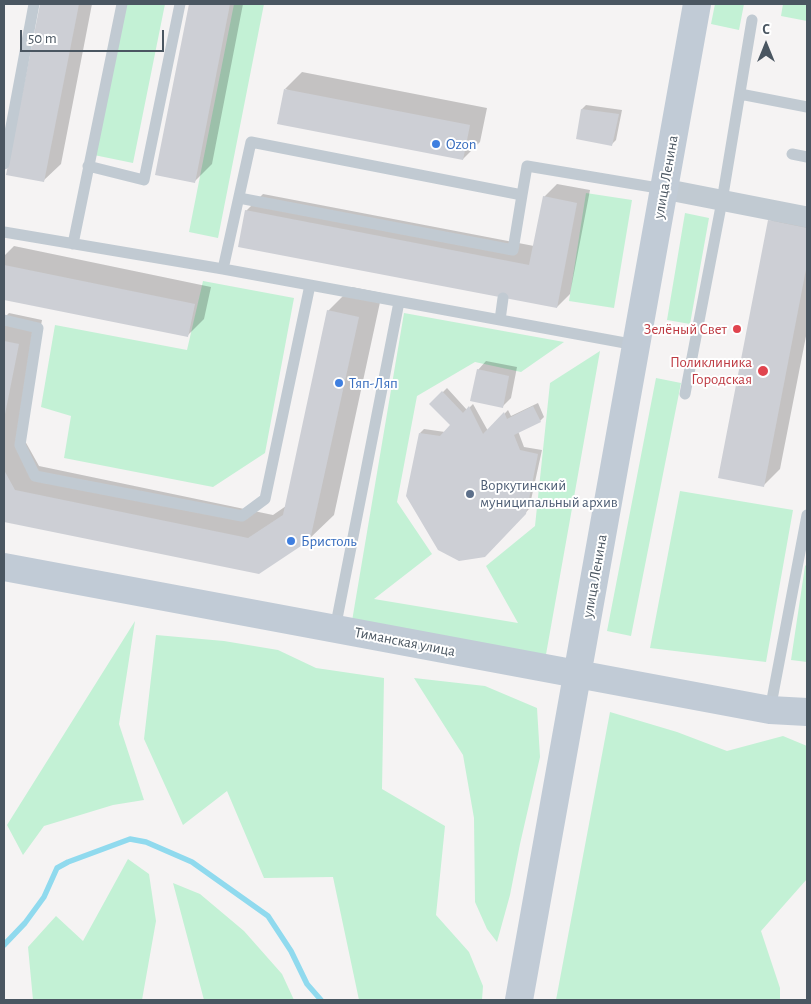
<!DOCTYPE html>
<meta charset="utf-8">
<style>
body{margin:0}
#map{position:relative;width:811px;height:1004px;overflow:hidden;background:#f5f3f3;font-family:"Alegreya Sans",sans-serif}
canvas{display:block}
.frame{position:absolute;inset:0;border:5px solid #4a5661;pointer-events:none}
.north{position:absolute;left:741px;top:20px;width:50px;height:50px;-webkit-text-stroke:4px #fff;paint-order:stroke;rotate:0deg;font-size:14px;font-weight:700;line-height:20px;text-align:center;color:#4a5661}
.north::after{content:'';display:block;margin:auto;width:18px;height:22px;background:#4a5661;clip-path:polygon(50% 0,100% 100%,50% 72%,0 100%)}
.scale{position:absolute;left:20px;top:30px;width:144px;height:22px;box-sizing:border-box;border:2px solid #4a5661;border-top:0;padding-left:6px;font-size:15px;line-height:18px;white-space:nowrap;color:#4a5661;-webkit-text-stroke:4px #fff;paint-order:stroke}
</style>
<div id="map">
<canvas width="811" height="1004"></canvas>
<div class="frame"></div>
<div class="north">С</div>
<div class="scale">50 m</div>
</div>
<script>
const c = document.querySelector('canvas').getContext('2d');
c.lineJoin = 'round';
function fillPath(path, color) {
  c.fillStyle = color;
  c.fill(path, 'evenodd');
}
function toPath(rows) {
  const path = new Path2D();
  for (const r of rows) {
    path.moveTo(r[0], r[1]);
    for (let i = 2; i < r.length; i += 2) path.lineTo(r[i], r[i + 1]);
  }
  return path;
}
function stroke(path, color, width, dash) {
  c.strokeStyle = color;
  c.lineWidth = width;
  c.lineCap = dash ? 'butt' : 'round';
  c.setLineDash(dash || []);
  c.stroke(path);
}
function drawText(font, color, halo, rows, align = 'center') {
  c.font = font + ' "Alegreya Sans",sans-serif';
  c.lineWidth = 4;
  c.setLineDash([]);
  c.textBaseline = 'middle';
  c.strokeStyle = halo;
  c.fillStyle = color;
  for (const [text, x, y, turn = 0] of rows) {
    c.save();
    c.translate(x, y);
    c.rotate((+turn || 0) * Math.PI / 180);
    c.textAlign = isNaN(turn) ? turn : align;
    if (halo) c.strokeText(text, 0, 0);
    c.fillText(text, 0, 0);
    c.restore();
  }
}
fillPath(toPath([
 [123,4,165,4,133,163,94,155],
 [234,4,264,4,218,238,189,232],
 [715,4,744,4,739,30,711,24],
 [783,4,807,4,807,21,781,16],
 [586,193,632,200,614,308,569,301],
 [685,213,709,218,690,324,667,320],
 [203,281,294,298,265,453,213,487,64,458,71,416,41,407,55,325,187,350],
 [404,313,564,342,521,372,475,362,417,396,397,502,432,554,374,599,518,623,486,566,535,526,550,383,600,351,545,660,352,621],
 [656,378,681,383,631,636,607,631],
 [680,491,793,510,766,662,650,648],
 [807,564,807,662,791,660,805,566],
 [135,621,119,724,144,800,113,805,44,826,23,855,7,825],
 [156,635,224,641,278,650,316,668,384,678,382,789,445,826,436,915,469,952,483,986,482,1000,359,1000,333,877,264,878,227,791,183,825,144,739],
 [414,678,485,686,537,708,540,757,520,844,510,895,497,942,487,929,475,902,474,818,463,755],
 [610,712,677,732,727,751,783,736,807,746,807,879,761,931,780,988,780,1000,556,1000],
 [128,859,149,874,156,921,142,1000,33,1000,28,947,56,916,83,941],
 [173,883,200,894,244,931,282,974,294,1000,204,1000]
]), '#c3f1d5');
fillPath(toPath([
 [41,4,92,4,61,164,43,181,8,174],
 [190,4,243,4,212,164,195,181,157,174],
 [302,72,487,108,480,142,463,159,285,89],
 [586,105,622,110,616,140,612,144,577,138,582,109],
 [557,184,590,190,570,294,557,307,246,211,263,194,534,246,544,197],
 [807,208,807,331,780,469,763,486,769,221],
 [14,246,211,287,204,319,187,336,4,298,4,256],
 [352,287,382,293,334,515,309,539,259,572,4,521,4,318,9,313,42,320,20,432,39,466,273,515,286,506,328,311],
 [486,361,517,367,511,398,503,406,478,370],
 [447,388,467,410,473,404,488,431,508,410,511,416,538,403,544,417,540,421,518,431,524,447,542,450,529,509,484,556,420,433,424,429,445,432,452,425,431,404]
]), '#0003');
stroke(toPath([
 [4,945,25,923,44,897,57,868,68,862,130,839,146,842,192,862,268,916,291,951,307,984,321,1000]
]), '#90daee', 5.5);
fillPath(toPath([
 [40,4,79,4,44,182,6,175],
 [189,4,230,4,195,183,155,175],
 [284,89,470,125,463,160,277,124],
 [581,109,619,114,612,146,576,139],
 [543,196,577,203,557,308,238,247,245,210,529,265],
 [768,220,807,228,807,264,764,487,718,478],
 [4,265,195,304,188,337,4,300],
 [327,310,359,317,310,540,259,574,4,522,4,470,15,490,248,538,283,515],
 [4,341,19,344,5,414,4,414],
 [477,369,509,376,503,408,470,401],
 [442,391,463,413,469,406,483,434,504,412,507,419,533,406,541,422,514,435,520,450,538,454,526,514,485,557,459,561,438,550,406,496,419,433,440,436,450,425,429,404]
]), '#cdcfd5');
stroke(toPath([
 [740,94,807,107],
 [792,154,807,157],
 [4,164,34,4],
 [88,166,144,180,180,4],
 [239,198,513,250,522,195],
 [4,232,223,269,636,345],
 [73,244,122,4],
 [223,269,251,142,522,195,527,166,664,189],
 [4,320,38,328,20,445,35,476,242,516,265,499,310,285],
 [500,320,503,298],
 [685,394,722,201,752,20],
 [335,629,399,302],
 [770,710,807,515]
]), '#c1cad2', 11);
stroke(toPath([
 [664,189,807,217]
]), '#c1cad2', 21);
stroke(toPath([
 [4,567,770,710,807,712],
 [519,1000,697,4]
]), '#c1cbd6', 28);
for (const [x, y, r, color] of [
 [436,144,5,"#3f7fe0"],
 [737,329,5,"#e0444e"],
 [763,371,6,"#e0444e"],
 [339,383,5,"#3f7fe0"],
 [470,494,5,"#5c6f8a"],
 [291,541,5,"#3f7fe0"]
]) {
  const dot = new Path2D();
  dot.arc(x, y, r, 0, 2 * Math.PI);
  c.fillStyle = color;
  c.fill(dot);
  stroke(dot, '#fff', 2);
}
drawText('15px', '#366cbe', '#fff', [
 ["Ozon",446,144],
 ["Тяп-Ляп",349,383],
 ["Бристоль",301,541]
], 'left');
drawText('15px', '#4a5661', '#fff', [
 ["улица Ленина",666,177,-80],
 ["улица Ленина",595,576,-80],
 ["Тиманская улица",405,642,11]
]);
drawText('15px', '#be3a42', '#fff', [
 ["Зелёный Свет",727,329],
 ["Поликлиника",752,362],
 ["Городская",752,379]
], 'right');
drawText('15px', '#4e5e75', '#fff', [
 ["Воркутинский",480,485],
 ["муниципальный архив",480,502]
], 'left');
</script>
